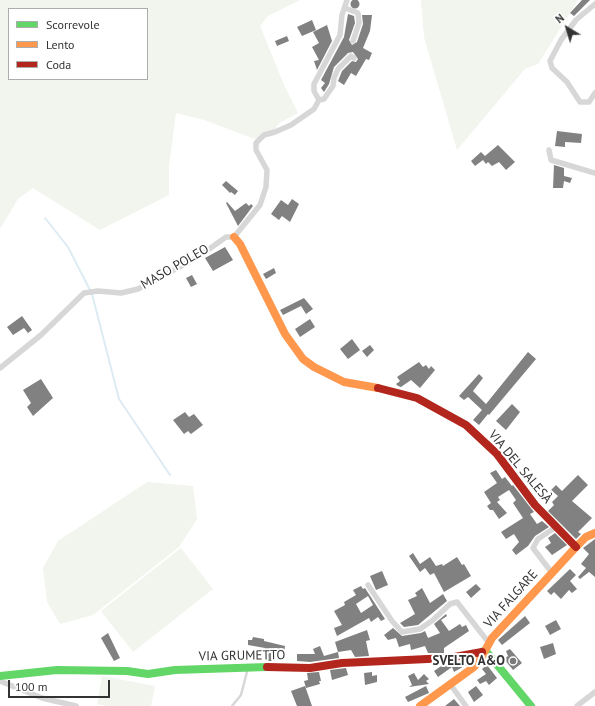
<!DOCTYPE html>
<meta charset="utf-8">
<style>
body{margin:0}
#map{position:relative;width:595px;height:706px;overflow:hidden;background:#fff;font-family:"PT Sans",sans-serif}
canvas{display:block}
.legend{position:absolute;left:8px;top:8px;width:140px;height:72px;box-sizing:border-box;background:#fff;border:1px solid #adadad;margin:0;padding:5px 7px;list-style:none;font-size:12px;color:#333}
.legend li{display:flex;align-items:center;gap:8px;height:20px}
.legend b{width:20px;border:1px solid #adadad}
.north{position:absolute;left:547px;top:8px;width:40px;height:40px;-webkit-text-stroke:3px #fff;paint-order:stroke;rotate:322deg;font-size:11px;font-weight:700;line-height:16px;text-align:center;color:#333}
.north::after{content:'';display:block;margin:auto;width:14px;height:18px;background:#333;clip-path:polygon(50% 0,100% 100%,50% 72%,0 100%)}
.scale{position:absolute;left:8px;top:680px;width:102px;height:18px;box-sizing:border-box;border:2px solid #333;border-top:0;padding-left:5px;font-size:12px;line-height:14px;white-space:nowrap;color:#333;-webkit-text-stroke:3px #fff;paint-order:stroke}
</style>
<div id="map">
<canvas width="595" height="706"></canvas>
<ul class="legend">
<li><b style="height:5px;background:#63d668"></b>Scorrevole</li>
<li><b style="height:5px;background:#ff974d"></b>Lento</li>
<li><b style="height:5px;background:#b3261e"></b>Coda</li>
</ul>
<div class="north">N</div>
<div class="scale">100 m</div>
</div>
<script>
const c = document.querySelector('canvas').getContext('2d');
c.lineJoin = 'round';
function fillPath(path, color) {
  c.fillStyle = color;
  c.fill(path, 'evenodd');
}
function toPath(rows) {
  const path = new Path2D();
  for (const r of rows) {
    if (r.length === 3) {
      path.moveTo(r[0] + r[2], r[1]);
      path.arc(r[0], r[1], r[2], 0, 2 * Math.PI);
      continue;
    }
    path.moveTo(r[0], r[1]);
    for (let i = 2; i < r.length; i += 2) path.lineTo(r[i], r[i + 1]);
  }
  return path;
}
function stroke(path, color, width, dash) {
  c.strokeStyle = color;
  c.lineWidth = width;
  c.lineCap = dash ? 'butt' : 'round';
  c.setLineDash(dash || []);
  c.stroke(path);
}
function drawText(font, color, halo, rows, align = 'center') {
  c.font = font + ' "PT Sans",sans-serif';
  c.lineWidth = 4;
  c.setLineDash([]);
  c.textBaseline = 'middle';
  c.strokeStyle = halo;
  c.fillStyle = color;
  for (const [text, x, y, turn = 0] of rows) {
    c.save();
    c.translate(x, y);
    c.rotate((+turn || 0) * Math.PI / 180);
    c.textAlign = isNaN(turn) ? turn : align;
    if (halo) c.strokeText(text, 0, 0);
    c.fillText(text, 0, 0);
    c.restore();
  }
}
fillPath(toPath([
 [0,0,300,0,268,16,260,26,284,85,298,113,279,123,272,134,255,139,204,120,176,113,169,166,169,195,100,230,33,188,18,199,0,229],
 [9,9,147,9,147,79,9,79],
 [421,0,578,0,538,64,525,69,457,150,424,37],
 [147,482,193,486,197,519,179,547,93,615,60,624,47,602,43,568,58,541],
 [181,548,213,589,133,652,101,611],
 [102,676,155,686,151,706,107,706,97,704]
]), '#f1f5ed');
stroke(toPath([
 [45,218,68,247,92,294,119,399,170,475]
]), '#ddebf3', 2);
fillPath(toPath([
 [355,4,4.5],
 [582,0,590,0,574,16,570,13],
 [348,14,354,16,355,23,349,40,352,45,357,42,363,24,362,15,372,15,370,31,363,48,372,53,369,60,366,59,356,76,351,73,344,85,338,81,342,71,352,61,356,62,358,59,353,52,348,53,334,67,329,84,324,92,321,88,325,83,321,80,344,37],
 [312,20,316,30,302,36,297,27],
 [327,25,332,41,317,70,314,61,319,60,312,47,319,43,313,32],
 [287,36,289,41,277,46,275,41],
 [557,131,582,134,581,143,565,142,565,147,555,146],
 [498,145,515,162,506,170,499,162,492,166,488,162,486,164,483,160,475,166,471,161,481,152,485,156],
 [554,165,564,168,564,176,572,178,570,183,564,181,563,188,553,188],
 [226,181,238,191,235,195,231,192,230,193,222,185],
 [292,199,299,204,290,222,282,216,279,220,271,214,281,200,288,205],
 [227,202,235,211,246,203,249,206,251,204,253,206,238,226,226,203],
 [225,247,233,260,213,271,205,258],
 [274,268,276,273,266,279,263,274],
 [192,275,197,284,191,287,186,278],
 [304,298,313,309,306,314,301,306,283,315,280,310],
 [22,316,32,330,28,333,24,328,13,335,7,327],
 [310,319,315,327,300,337,295,329],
 [352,339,360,350,348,359,340,349],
 [370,345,374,350,367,357,362,351],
 [528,352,536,359,489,415,488,414,479,425,473,420,482,410,468,397,464,400,459,396,479,374,483,378,473,391,486,404],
 [419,362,423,367,426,365,429,369,431,366,435,370,420,388,411,380,401,387,398,386,396,384,400,381,397,377],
 [41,379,53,398,33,416,27,407,31,403,23,390],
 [512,404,520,412,506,430,496,421],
 [185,412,189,417,194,414,203,425,191,434,188,431,184,434,173,420],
 [496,470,502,479,505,477,512,486,513,485,534,512,530,514,537,524,542,521,549,527,535,536,528,546,516,555,512,550,519,542,514,534,506,539,501,532,523,518,513,503,516,500,509,490,498,497,500,500,497,502,507,513,499,519,493,510,490,510,487,506,491,503,484,492,497,483,490,473],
 [578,475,588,485,572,501,592,518,578,532,581,534,576,539,548,511,554,505,552,502,558,496,551,490,556,485,562,491],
 [555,533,567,545,552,555,545,547,551,543,548,538],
 [595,539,595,577,589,572,580,579,578,577,586,568,581,564,589,554,583,548],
 [413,553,420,564,430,557,436,566,442,564,443,566,457,557,462,565,464,564,471,576,444,592,434,573,430,575,425,568,420,572,409,556],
 [570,569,576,575,570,581,577,589,572,593,569,590,561,599,554,592,551,595,547,591],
 [382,571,388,585,376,590,370,576],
 [476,584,481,589,471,598,466,592],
 [361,586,363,589,365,588,385,619,381,621,378,617,371,622,369,618,337,636,334,628,342,625,334,611,345,605,344,602,356,595,353,590],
 [368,596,373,605,361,613,356,604],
 [422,588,430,603,443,594,447,601,418,625,404,627,400,623,415,614,408,600,417,596,415,593],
 [446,614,447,616,441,620,449,631,460,624,462,627,466,625,469,631,444,648,444,653,428,653,425,646,411,650,410,644,399,647,396,638,388,640,384,635,393,628,402,636,421,633,425,631,428,638,440,633,434,624],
 [525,616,530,623,502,645,498,640],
 [556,620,561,629,550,635,545,626],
 [367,630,370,640,366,641,369,656,355,657,351,650,338,652,335,642],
 [108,633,120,658,114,661,101,638],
 [253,637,264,639,264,641,285,646,284,653,275,652,275,661,265,661,265,648,248,645,248,640,252,640],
 [553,643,556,654,544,659,540,647],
 [320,646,324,656,338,652,339,658,310,662,297,661,297,654,315,654,313,649],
 [510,649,522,663,513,670,504,659,508,656,506,651],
 [467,661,468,664,454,672,452,667,438,677,434,671,444,664],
 [487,665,497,678,489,685,486,681,480,684,477,680,486,674,482,669],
 [346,668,348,675,332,680,330,670],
 [319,672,321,681,319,681,320,684,306,688,304,681,308,680,307,673],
 [372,672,372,676,377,675,377,682,365,685,364,673],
 [414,673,418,680,424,674,429,679,426,681,429,684,409,687,412,685,408,676],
 [305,686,312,706,297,706,291,691],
 [426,686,429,693,408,702,405,697],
 [476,686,483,695,474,702,468,692],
 [454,699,460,706,445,706]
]), '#818181');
stroke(toPath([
 [232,706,241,695,248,668]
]), '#d7d7d7', 2.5);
stroke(toPath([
 [595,4,576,20,561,40,550,61,552,68,567,82,580,102,589,102,595,93],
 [345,8,358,13,359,23,353,41],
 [319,100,314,91,314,84,340,35,342,15,347,0],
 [549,150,551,160,595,173],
 [0,368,41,335,84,293,98,291,121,293,138,289,198,257,226,237,234,237,260,205,266,187,267,170,256,150,256,143,264,135,275,132,291,125,314,109,319,100,324,99,333,86,334,78,338,69,351,56,354,58],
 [552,573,533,548,538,539,556,527],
 [368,585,392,621,402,632,420,629,433,620,450,604,457,602,489,643],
 [0,681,42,698,76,706],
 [450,684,466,706],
 [577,706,595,692]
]), '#d7d7d7', 5.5);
stroke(toPath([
 [482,652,485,650,531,706],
 [0,676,57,670,127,671,148,674,175,670,267,667]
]), '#63d668', 8);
stroke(toPath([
 [234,237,240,244,285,334,303,359,314,367,344,382,378,388],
 [420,706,474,667,480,660,492,638,576,547,586,537,595,533]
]), '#ff974d', 8);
stroke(toPath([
 [378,388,417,398,466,425,497,454,535,505,576,547],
 [267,667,310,668,342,663,449,658,482,652]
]), '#b3261e', 8);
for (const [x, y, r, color] of [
 [513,661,4,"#7a7a7a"]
]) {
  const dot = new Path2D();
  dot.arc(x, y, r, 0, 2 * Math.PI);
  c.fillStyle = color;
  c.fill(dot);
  stroke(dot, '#fff', 1.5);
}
drawText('13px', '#333', '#fff', [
 ["MASO POLEO",175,267,-30],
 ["VIA DEL SALESÀ",520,467,50],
 ["VIA FALGARE",511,599,-48],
 ["VIA GRUMETTO",242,656,-1]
]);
drawText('bold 13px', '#333', '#fff', [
 ["SVELTO A&O",505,661]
], 'right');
</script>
